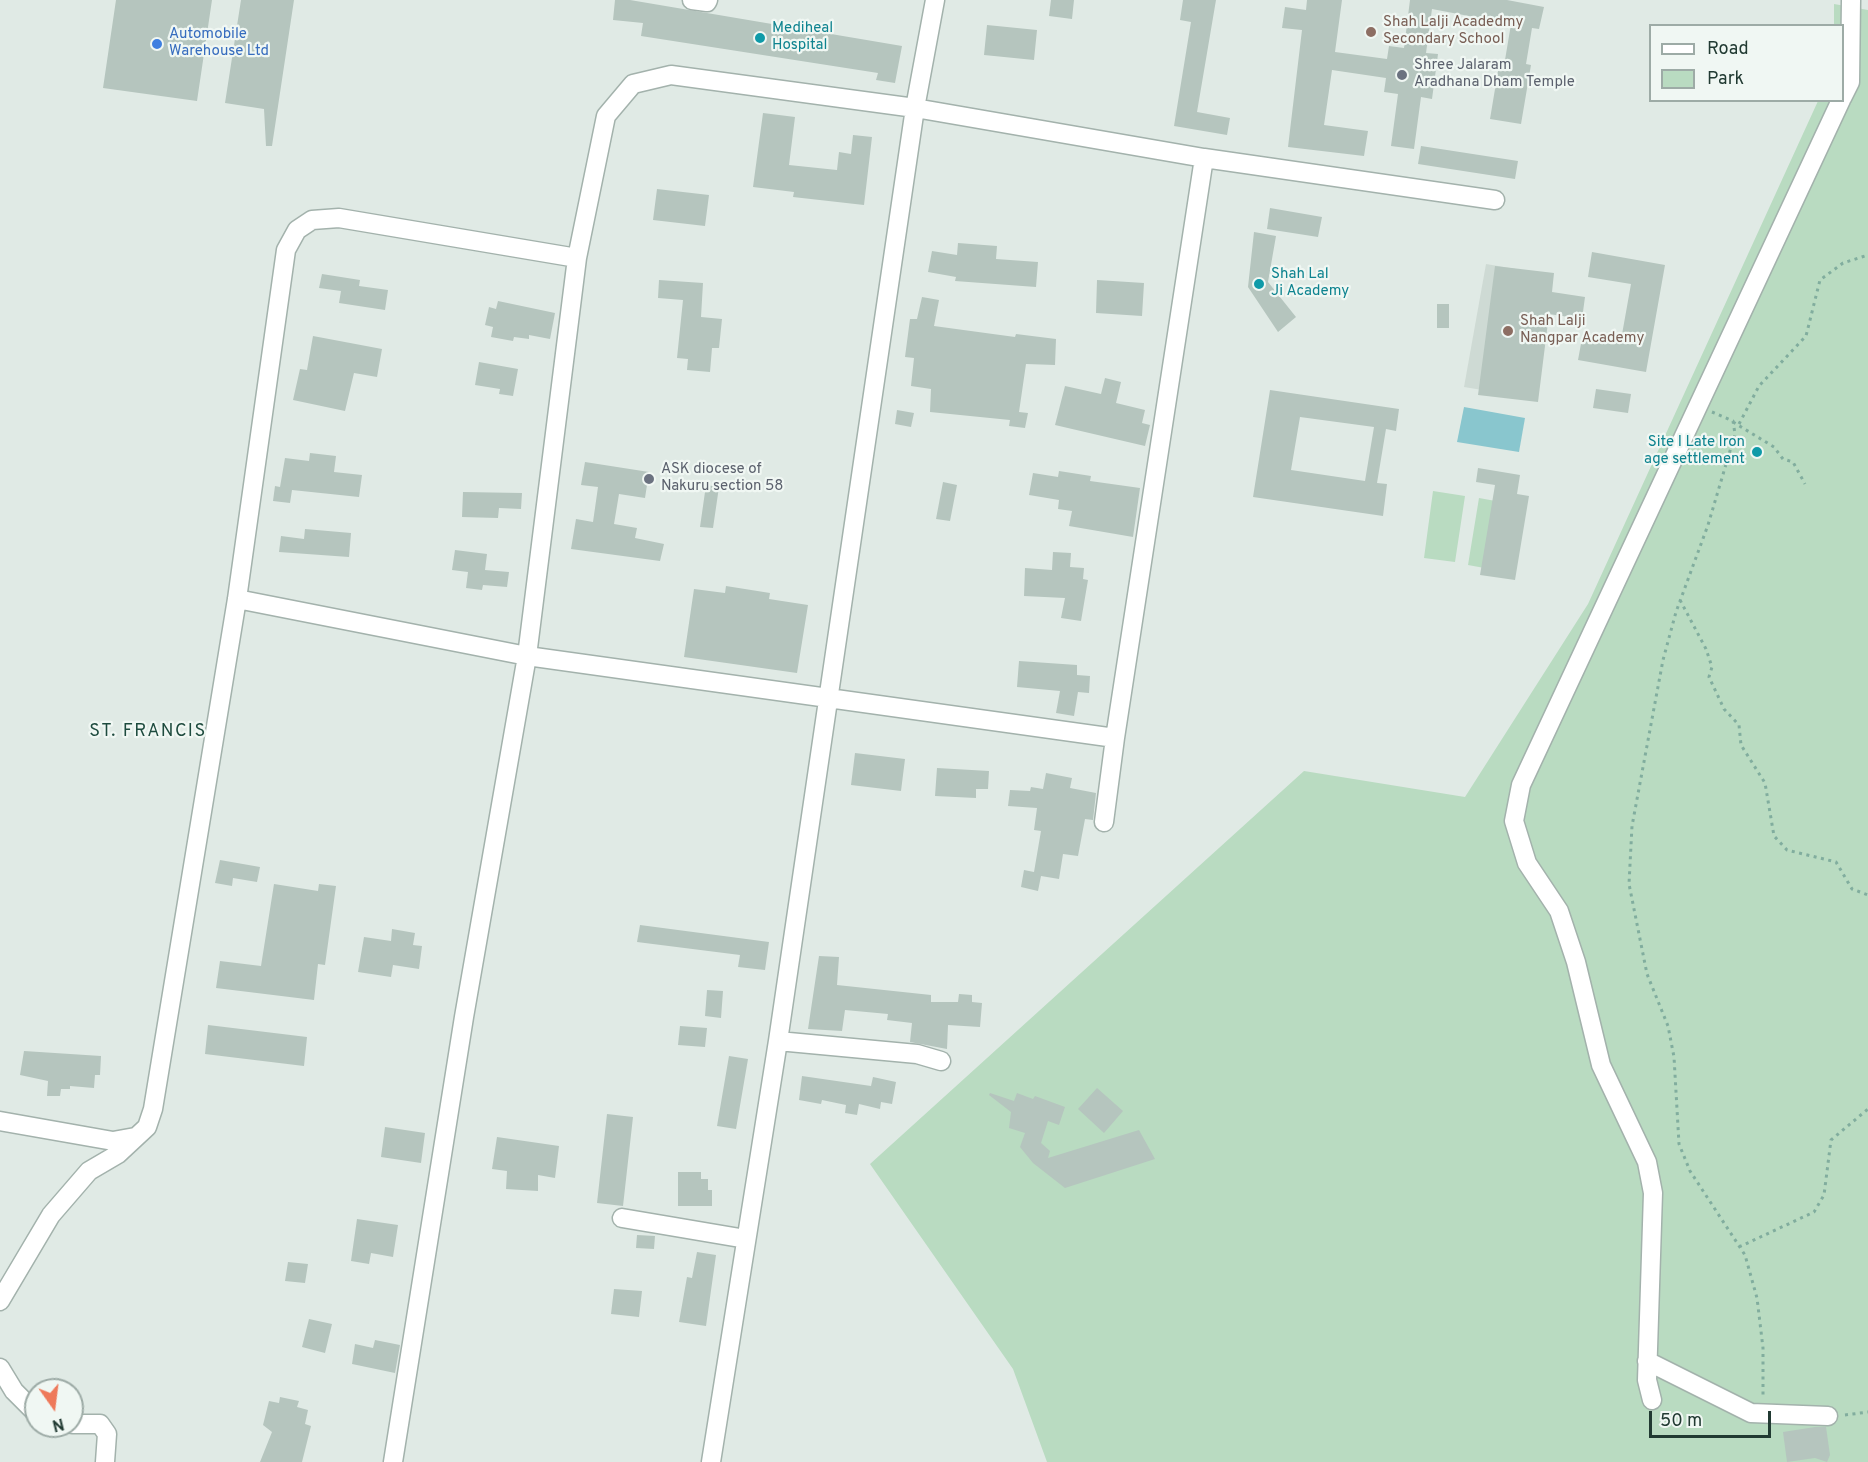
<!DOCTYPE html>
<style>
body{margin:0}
#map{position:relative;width:1868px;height:1462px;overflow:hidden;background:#e0eae5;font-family:Overpass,sans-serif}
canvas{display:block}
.legend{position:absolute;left:1649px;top:24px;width:195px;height:78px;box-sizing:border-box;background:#f0f7f3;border:2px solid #9daba6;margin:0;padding:8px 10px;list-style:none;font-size:18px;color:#213a32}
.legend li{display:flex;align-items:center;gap:12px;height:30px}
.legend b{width:30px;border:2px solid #9daba6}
.north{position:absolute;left:24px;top:1378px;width:60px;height:60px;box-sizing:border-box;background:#f0f7f3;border:2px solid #9daba6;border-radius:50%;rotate:166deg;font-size:16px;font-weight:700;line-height:24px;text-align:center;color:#213a32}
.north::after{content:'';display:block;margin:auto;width:21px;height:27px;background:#ee795a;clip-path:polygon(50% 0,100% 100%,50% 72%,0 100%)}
.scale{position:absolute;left:1649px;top:1411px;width:122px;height:27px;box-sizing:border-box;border:3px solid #213a32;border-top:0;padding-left:8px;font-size:18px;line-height:21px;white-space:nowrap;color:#213a32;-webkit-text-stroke:4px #f0f7f3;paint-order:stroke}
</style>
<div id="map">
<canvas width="1868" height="1462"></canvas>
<ul class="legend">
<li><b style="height:8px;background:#fff"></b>Road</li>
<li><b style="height:16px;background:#b9dbc1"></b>Park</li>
</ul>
<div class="north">N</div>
<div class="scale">50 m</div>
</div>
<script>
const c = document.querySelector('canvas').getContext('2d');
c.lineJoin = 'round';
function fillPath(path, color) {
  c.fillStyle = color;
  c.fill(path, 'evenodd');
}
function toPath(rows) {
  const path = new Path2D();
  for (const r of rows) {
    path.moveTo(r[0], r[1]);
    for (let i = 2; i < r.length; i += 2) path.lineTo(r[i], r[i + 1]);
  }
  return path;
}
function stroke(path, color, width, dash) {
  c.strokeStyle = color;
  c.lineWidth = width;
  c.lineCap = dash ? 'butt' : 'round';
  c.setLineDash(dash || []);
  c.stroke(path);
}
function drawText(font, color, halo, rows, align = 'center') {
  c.font = font + ' Overpass,sans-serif';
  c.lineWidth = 4.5;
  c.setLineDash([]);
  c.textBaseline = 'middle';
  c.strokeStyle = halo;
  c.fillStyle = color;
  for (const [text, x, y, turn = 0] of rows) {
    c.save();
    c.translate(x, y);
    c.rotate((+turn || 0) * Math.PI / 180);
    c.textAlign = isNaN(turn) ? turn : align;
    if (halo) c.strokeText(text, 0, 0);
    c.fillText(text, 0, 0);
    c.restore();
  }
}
fillPath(toPath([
 [1486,264,1552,275,1531,398,1464,387]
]), '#cedad4');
fillPath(toPath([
 [1834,4,1868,10,1868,1462,1047,1462,1013,1369,870,1164,1304,771,1465,797,1588,604,1818,101,1842,100,1842,26,1834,25],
 [1433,491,1465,496,1455,562,1424,558],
 [1479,498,1512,504,1501,571,1468,565]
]), '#b9dbc1');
fillPath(toPath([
 [1464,407,1525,418,1519,452,1457,442]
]), '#89c6ce');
fillPath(toPath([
 [116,0,212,0,197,101,103,88],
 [241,0,294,0,272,146,266,146,264,109,225,103],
 [615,0,630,0,902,46,895,83,876,80,878,73,641,36,643,23,613,20],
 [1051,0,1074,0,1072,19,1049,16],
 [1183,0,1216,0,1197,112,1230,118,1227,135,1174,126,1191,22,1180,20],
 [1307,0,1342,0,1335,52,1387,59,1389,46,1404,48,1410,0,1507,0,1544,7,1539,29,1532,28,1526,64,1531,65,1521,124,1490,119,1500,59,1505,60,1511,24,1432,9,1426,53,1438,54,1432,99,1421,97,1414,149,1391,146,1398,94,1384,92,1386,78,1332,70,1324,125,1368,131,1364,156,1288,147,1302,30,1282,28,1285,7,1306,10],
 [987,25,1037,30,1034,60,984,55],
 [763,113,795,117,789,165,837,170,839,152,851,154,853,135,872,137,864,205,793,197,794,192,753,187],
 [1421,146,1518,161,1515,179,1418,164],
 [657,189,709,195,705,226,653,220],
 [1270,208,1322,217,1318,237,1267,229],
 [1254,232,1276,236,1268,282,1296,317,1278,332,1248,287],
 [958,243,997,246,996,259,1038,262,1036,287,955,281,956,277,928,272,932,251,957,255],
 [1592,252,1665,265,1646,372,1578,360,1583,333,1621,340,1631,284,1588,277],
 [1495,266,1554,273,1552,292,1585,297,1582,319,1549,314,1538,402,1478,395],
 [322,274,360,280,359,286,388,290,385,310,339,303,341,291,319,288],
 [659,280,703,283,701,317,722,319,719,348,712,348,710,372,687,370,688,359,677,358,683,300,658,298],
 [1097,280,1144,283,1142,316,1096,313],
 [922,297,939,300,934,326,1015,337,1016,334,1056,339,1055,365,1026,364,1019,412,1028,413,1025,428,1009,426,1010,420,930,412,931,389,911,386,914,358,905,357,910,319,917,319],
 [498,301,555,313,550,339,529,335,529,339,514,337,513,341,491,337,493,327,485,325,489,307,496,309],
 [1437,304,1449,304,1449,328,1437,328],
 [313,336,382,349,377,377,354,373,345,411,293,400,300,369,307,370],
 [479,362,518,369,513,396,499,394,500,389,475,385],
 [1105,378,1121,382,1116,403,1145,410,1142,423,1150,425,1145,446,1055,425,1065,386,1101,394],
 [1596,389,1631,394,1628,413,1593,408],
 [1270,390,1399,409,1396,431,1386,429,1377,483,1387,484,1383,516,1253,497],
 [1300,417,1374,427,1365,481,1291,470],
 [897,410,914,413,911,427,895,424],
 [310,453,336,456,334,472,362,475,359,497,292,490,290,503,273,501,275,486,280,487,285,458,309,461],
 [585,462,649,472,645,498,619,494,614,524,637,528,635,538,664,544,660,561,571,549,576,519,593,522,598,487,581,485],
 [1478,468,1520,475,1517,494,1529,496,1515,580,1480,575,1495,485,1476,482],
 [1059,471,1091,476,1090,481,1140,488,1133,537,1069,526,1072,511,1058,509,1059,500,1029,495,1033,473,1058,477],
 [943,482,957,485,950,521,936,519],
 [706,485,719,487,713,528,700,527],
 [463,492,522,493,521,509,499,508,498,518,462,517],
 [305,529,351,533,349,557,279,552,281,536,304,539],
 [455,550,487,554,485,570,509,572,507,587,483,585,482,590,466,588,468,572,452,570],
 [1053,552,1071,553,1070,567,1084,568,1083,579,1088,580,1081,621,1061,618,1065,598,1024,596,1025,568,1052,570],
 [726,586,770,593,769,599,808,605,797,673,684,657,694,589,725,593],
 [1019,661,1077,665,1077,675,1090,676,1089,693,1078,692,1074,716,1056,713,1060,691,1017,687],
 [855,753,905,759,901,791,851,785],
 [937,768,989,771,988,789,976,789,976,798,935,796],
 [1046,773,1072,778,1070,788,1096,793,1093,820,1085,819,1078,856,1063,854,1059,879,1041,876,1038,891,1021,887,1024,870,1034,872,1041,831,1034,830,1037,808,1008,806,1010,790,1030,791,1031,787,1043,789],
 [220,860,260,867,257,882,233,878,232,886,215,883],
 [274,884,318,891,319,884,336,886,325,965,318,964,314,1000,216,988,220,961,261,966],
 [640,925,769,942,765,970,738,967,740,955,637,942],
 [392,929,415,933,413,945,422,946,419,969,393,965,391,977,358,972,364,937,391,941],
 [819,956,839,957,837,985,931,995,931,1002,958,1002,959,994,972,995,972,1002,982,1003,980,1027,948,1025,947,1049,910,1042,912,1023,887,1020,888,1014,845,1010,842,1031,808,1029],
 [707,990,723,991,721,1018,705,1016],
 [208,1025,307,1037,304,1066,205,1054],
 [680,1026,707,1028,705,1047,678,1045],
 [24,1051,101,1056,100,1075,95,1075,94,1088,70,1086,70,1089,61,1089,60,1096,47,1096,48,1081,20,1075],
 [729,1056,748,1059,736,1129,717,1126],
 [802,1076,871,1086,873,1077,896,1082,892,1104,881,1102,880,1109,859,1104,857,1115,845,1113,846,1105,822,1100,821,1104,799,1100],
 [1097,1088,1123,1111,1104,1133,1078,1109],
 [990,1093,1014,1101,1017,1093,1033,1099,1035,1096,1065,1107,1059,1125,1048,1121,1041,1143,1050,1151,1048,1158,1139,1130,1155,1159,1065,1188,1033,1163,1020,1147,1025,1133,1009,1128,1011,1112,989,1095],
 [607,1114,633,1117,623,1206,597,1203],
 [385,1127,425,1133,421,1163,381,1157],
 [497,1137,559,1146,555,1178,538,1175,538,1191,506,1189,507,1171,492,1169],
 [678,1172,701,1172,701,1179,708,1179,708,1190,712,1190,712,1206,678,1206],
 [357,1219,398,1225,393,1257,371,1253,369,1264,351,1261],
 [637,1235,655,1236,654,1249,636,1248],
 [697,1252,716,1255,706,1326,679,1322,687,1277,692,1278],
 [288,1262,308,1264,305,1283,285,1281],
 [614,1289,642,1291,639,1317,611,1314],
 [309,1319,332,1324,325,1353,302,1347],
 [375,1340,400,1345,395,1373,352,1364,355,1344,373,1348],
 [280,1397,299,1401,297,1407,308,1410,305,1424,311,1426,302,1462,260,1462,272,1432,263,1425,269,1401,279,1403],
 [1815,1427,1826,1427,1830,1455,1827,1462,1815,1458,1787,1462,1783,1432]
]), '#b5c5be');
const minor = toPath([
 [692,0,707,2,708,0],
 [1842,98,1850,82,1851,0],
 [1204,158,1495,200],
 [237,599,527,656,577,258,606,116,633,84,671,75,915,108,1204,158,1115,738,1104,822],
 [778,1041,917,1054,941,1061],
 [0,1121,113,1141,135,1137],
 [622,1218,746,1239],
 [0,1301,51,1215,89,1171,118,1154,147,1127,153,1109,237,599,286,250,297,230,312,220,339,218,577,258],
 [1647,1361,1751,1413,1828,1416],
 [0,1368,14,1391,36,1413],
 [1652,1400,1647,1380,1653,1193,1647,1162,1601,1065,1576,962,1559,911,1527,863,1514,821,1521,785,1841,100],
 [72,1424,100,1424,107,1434,105,1462],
 [393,1462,464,1017,527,656,1115,738],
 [711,1462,778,1041,915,108,935,0]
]);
stroke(minor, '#a3b2ac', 21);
stroke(toPath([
 [1712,412,1733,421,1735,434,1708,525,1676,612,1663,660,1632,826,1629,884,1647,974,1668,1026,1674,1057,1679,1144,1690,1171,1745,1255,1757,1298,1763,1348,1763,1397],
 [1733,422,1774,447,1783,459,1793,462,1805,484],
 [1739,424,1759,386,1806,336,1820,280,1843,263,1868,255],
 [1680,600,1706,649,1712,667,1709,677,1724,709,1739,725,1741,745,1765,783,1774,836,1787,850,1836,862,1852,889,1868,895],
 [1739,1247,1814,1212,1824,1195,1831,1140,1868,1109],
 [1845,1415,1868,1412]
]), '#81ad9e', 3, [3, 4.5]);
stroke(minor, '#fff', 18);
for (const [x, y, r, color] of [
 [1371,32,6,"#8d6e63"],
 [760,38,6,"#0f9aa8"],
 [157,44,6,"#3f7fe0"],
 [1402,75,6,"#6b7280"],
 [1259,284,6,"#0f9aa8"],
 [1508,331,6,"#8d6e63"],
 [1757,452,6,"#0f9aa8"],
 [649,479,6,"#6b7280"]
]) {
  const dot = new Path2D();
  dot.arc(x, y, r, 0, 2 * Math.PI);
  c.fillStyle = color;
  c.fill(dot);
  stroke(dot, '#f0f7f3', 2);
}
drawText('15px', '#785e54', '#f0f7f3', [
 ["Shah Lalji Acadedmy",1383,23],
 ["Secondary School",1383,40],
 ["Shah Lalji",1520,322],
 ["Nangpar Academy",1520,339]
], 'left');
drawText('15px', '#0d838f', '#f0f7f3', [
 ["Mediheal",772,29],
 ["Hospital",772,46],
 ["Shah Lal",1271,275],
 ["Ji Academy",1271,292],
 ["Site I Late Iron",1745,443,"right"],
 ["age settlement",1745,460,"right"]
], 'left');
drawText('15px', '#366cbe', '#f0f7f3', [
 ["Automobile",169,35],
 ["Warehouse Ltd",169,52]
], 'left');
drawText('15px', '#5b616d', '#f0f7f3', [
 ["Shree Jalaram",1414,66],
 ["Aradhana Dham Temple",1414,83],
 ["ASK diocese of",661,470],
 ["Nakuru section 58",661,487]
], 'left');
c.letterSpacing = '1.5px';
drawText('18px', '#1e4b3e', '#f0f7f3', [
 ["ST. FRANCIS",148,732]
]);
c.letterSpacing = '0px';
</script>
